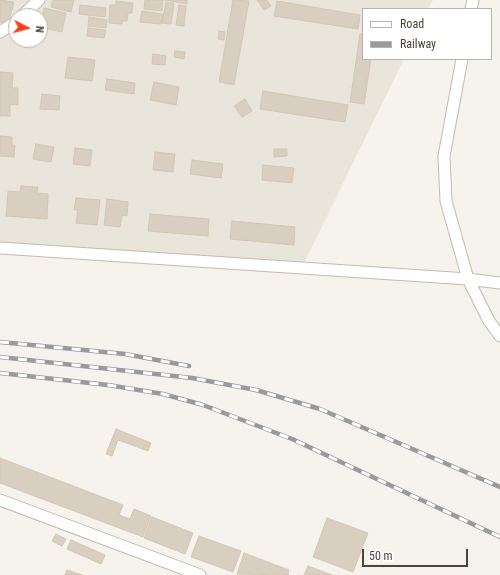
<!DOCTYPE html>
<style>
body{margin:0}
#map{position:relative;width:500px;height:575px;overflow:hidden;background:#f6f3ec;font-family:"Roboto Condensed",sans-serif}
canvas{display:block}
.legend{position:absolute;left:362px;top:8px;width:130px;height:52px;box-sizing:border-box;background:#fff;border:1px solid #b7b4b0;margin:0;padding:5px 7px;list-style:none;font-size:12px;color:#4b4439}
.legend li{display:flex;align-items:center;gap:8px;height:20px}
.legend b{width:20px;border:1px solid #b7b4b0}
.north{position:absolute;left:8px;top:8px;width:40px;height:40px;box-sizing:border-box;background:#fff;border:1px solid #b7b4b0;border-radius:50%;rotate:96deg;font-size:11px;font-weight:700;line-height:16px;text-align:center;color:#4b4439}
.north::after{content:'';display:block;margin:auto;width:14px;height:18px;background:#fc3f1d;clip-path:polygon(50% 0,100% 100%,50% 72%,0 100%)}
.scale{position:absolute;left:362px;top:549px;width:106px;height:18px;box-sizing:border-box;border:2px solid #4b4439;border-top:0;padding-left:5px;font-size:12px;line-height:14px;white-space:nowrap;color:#4b4439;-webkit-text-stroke:3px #fff;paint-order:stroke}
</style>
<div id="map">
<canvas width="500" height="575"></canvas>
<ul class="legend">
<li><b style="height:5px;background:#fff"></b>Road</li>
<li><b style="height:5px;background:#9a9a9a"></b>Railway</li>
</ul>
<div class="north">N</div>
<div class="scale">50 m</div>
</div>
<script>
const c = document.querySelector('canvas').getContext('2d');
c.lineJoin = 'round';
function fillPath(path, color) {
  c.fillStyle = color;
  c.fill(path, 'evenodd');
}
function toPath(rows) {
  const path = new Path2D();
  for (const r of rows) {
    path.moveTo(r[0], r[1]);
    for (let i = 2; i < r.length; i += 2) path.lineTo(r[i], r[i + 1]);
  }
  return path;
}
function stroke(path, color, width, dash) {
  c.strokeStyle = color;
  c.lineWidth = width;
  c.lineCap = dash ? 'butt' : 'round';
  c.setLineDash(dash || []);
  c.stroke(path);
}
fillPath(toPath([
 [0,0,433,0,428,9,363,9,363,59,404,59,304,263,0,247],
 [16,16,40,16,40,40,16,40]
]), '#eae5da');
const building = toPath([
 [0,0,14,2,8,24,0,22,0,0],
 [53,0,74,0,71,12,51,7,53,0],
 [145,0,163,0,162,11,144,9,145,0],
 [165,0,187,0,187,4,165,0],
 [233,0,249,1,234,85,219,82,233,0],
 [257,0,267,0,271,6,264,10,257,0],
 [116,1,133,3,132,13,128,13,127,21,122,21,122,24,109,23,110,5,116,5,116,1],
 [277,1,360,15,358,29,274,16,277,1],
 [166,2,174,3,171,24,162,23,166,2],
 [80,5,106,8,105,17,79,14,80,5],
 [179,5,186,6,184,26,176,25,179,5],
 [44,8,66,13,62,32,40,27,41,20,45,21,45,18,42,17,44,8],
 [142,11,163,14,161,24,140,22,142,11],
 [89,17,107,20,106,28,88,26,89,17],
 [88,28,106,30,104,38,87,36,88,28],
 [219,31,225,32,224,40,218,39,219,31],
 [360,34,363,34,363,59,371,59,364,104,350,102,360,34],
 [175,51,185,52,184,59,174,57,175,51],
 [153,54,166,56,165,65,152,64,153,54],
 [68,57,95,60,92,81,65,78,68,57],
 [0,72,13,73,12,88,18,88,18,105,10,104,10,116,0,116,0,72],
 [107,79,135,83,134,94,105,90,107,79],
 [154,82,179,87,176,105,150,100,154,82],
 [263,91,348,105,345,122,260,109,263,91],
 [42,94,60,96,59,110,40,109,42,94],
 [245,99,252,111,242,117,234,106,245,99],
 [0,136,12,137,12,145,15,145,14,157,0,156,0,136],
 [36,144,54,147,51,162,33,159,36,144],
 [75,148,92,150,90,166,73,164,75,148],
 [274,149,287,149,287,156,274,157,274,149],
 [155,152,175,154,173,172,153,170,155,152],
 [192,160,223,164,221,178,190,174,192,160],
 [263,165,294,168,292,183,262,180,263,165],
 [21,186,38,187,37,193,48,194,47,219,6,216,8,191,20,192,21,186],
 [76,198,100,200,97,225,76,223,78,210,74,210,76,198],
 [107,199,128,202,127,216,122,215,120,227,104,225,107,199],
 [150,214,209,219,208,236,148,231,150,214],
 [232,221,295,227,294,245,230,239,232,221],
 [116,429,151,443,148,451,118,440,112,456,106,454,116,429],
 [0,458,123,505,119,515,130,519,134,509,151,516,143,537,0,483,0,458],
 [152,517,193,533,185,554,144,538,152,517],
 [327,518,368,533,353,572,313,557,327,518],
 [56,534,66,539,62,546,52,541,56,534],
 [199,536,241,551,233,572,191,557,199,536],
 [71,540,105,555,101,564,67,549,71,540],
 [244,553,289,570,288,575,237,574,244,553],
 [308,566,332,575,304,575,308,566],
 [67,570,82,575,65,575,67,570]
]);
fillPath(building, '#d8cfc1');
stroke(building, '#d3c7b4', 1);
const minor = toPath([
 [471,9,473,0],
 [22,16,39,0],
 [0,32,16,22],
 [462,59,444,156,446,201,468,279,489,321,500,336],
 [0,248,468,279,500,283],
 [0,500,200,575]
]);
stroke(minor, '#c2bbae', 13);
stroke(minor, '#fff', 11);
const rail = toPath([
 [0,342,125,354,189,366],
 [0,357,192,378,256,390,320,409,500,487],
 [0,373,108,385,163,394,203,405,292,439,500,537]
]);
stroke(rail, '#9a9a9a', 4.5);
stroke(rail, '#fff', 3, [9]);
</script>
